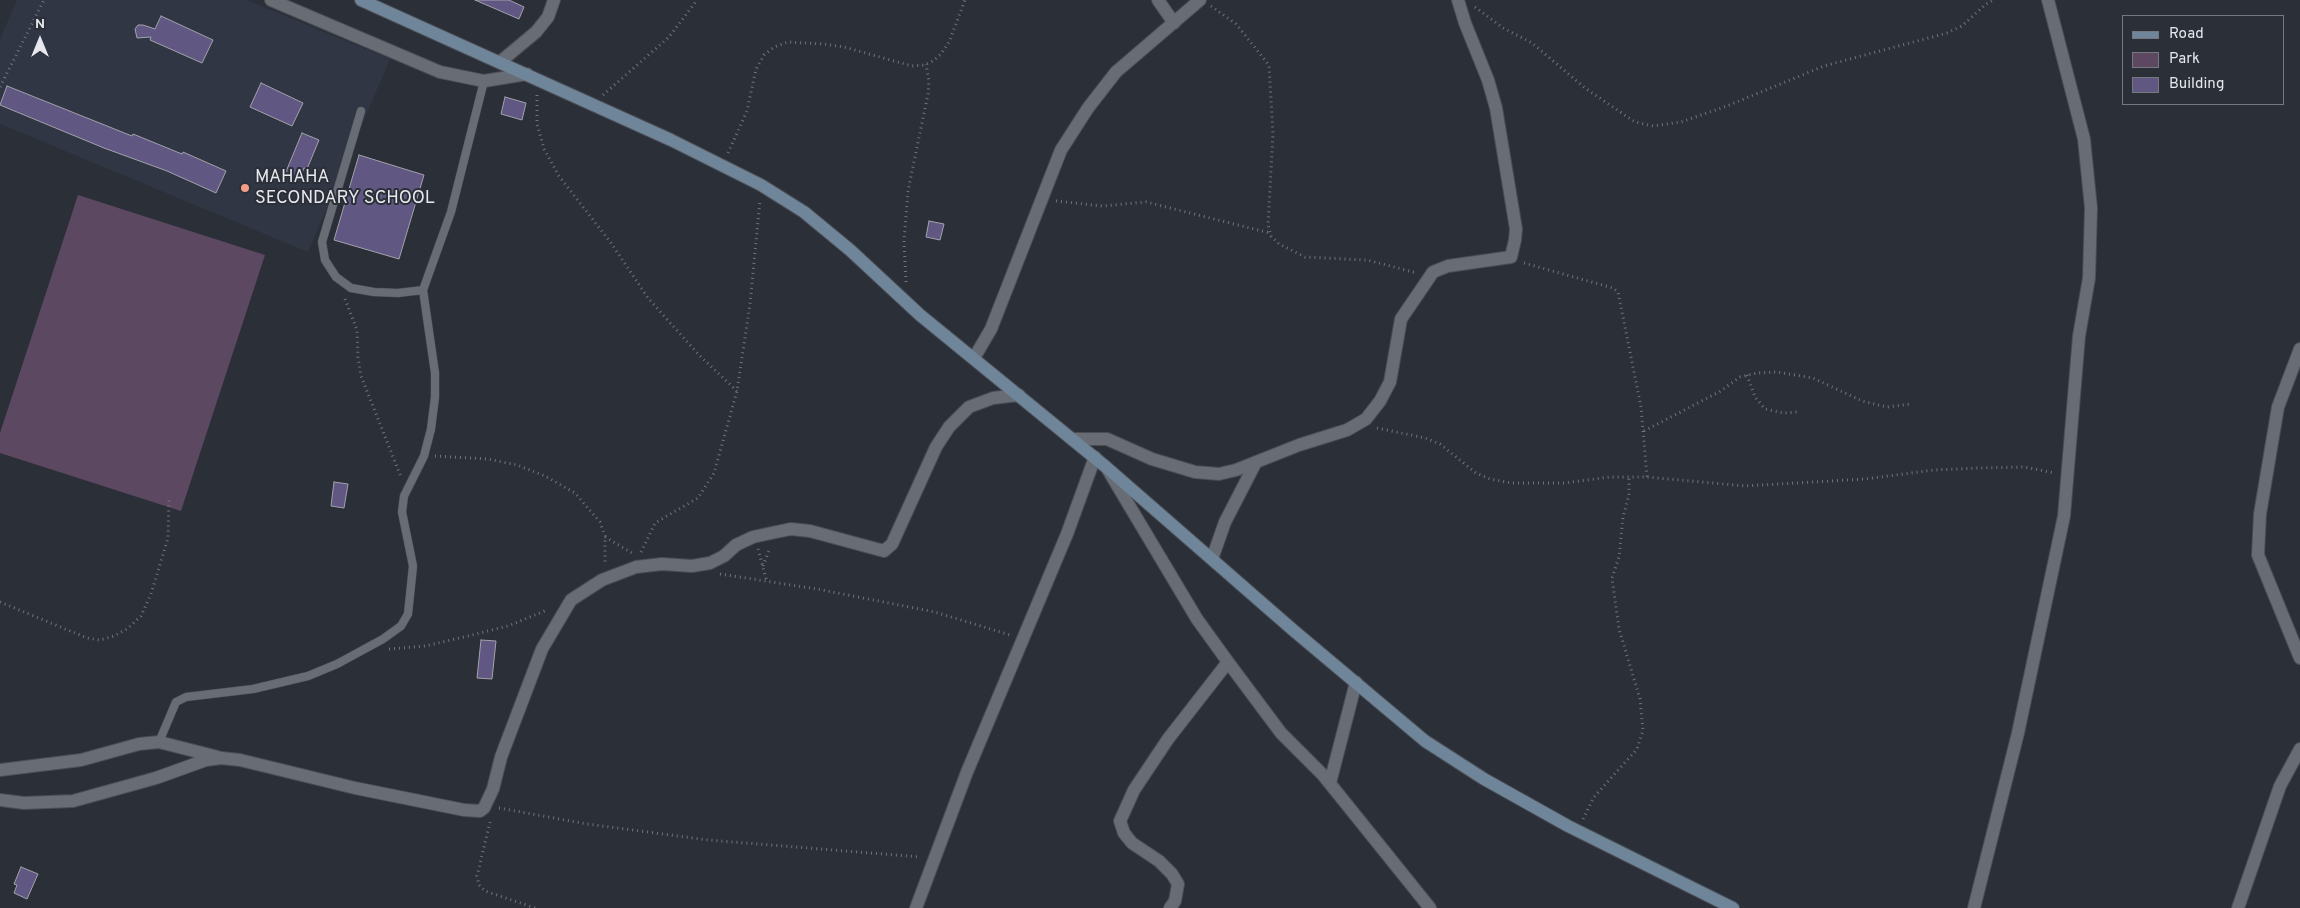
<!DOCTYPE html>
<style>
body{margin:0}
#map{position:relative;width:2300px;height:908px;overflow:hidden;background:#2b2f37;font-family:Overpass,sans-serif}
canvas{display:block}
.legend{position:absolute;left:2122px;top:15px;width:162px;height:90px;box-sizing:border-box;background:#2b2f37;border:1px solid #767980;margin:0;padding:6px 9px;list-style:none;font-size:15px;color:#e6e8ee}
.legend li{display:flex;align-items:center;gap:10px;height:25px}
.legend b{width:25px;border:1px solid #767980}
.north{position:absolute;left:15px;top:15px;width:50px;height:50px;-webkit-text-stroke:4px #2b2f37;paint-order:stroke;rotate:0deg;font-size:14px;font-weight:700;line-height:20px;text-align:center;color:#e6e8ee}
.north::after{content:'';display:block;margin:auto;width:18px;height:22px;background:#e6e8ee;clip-path:polygon(50% 0,100% 100%,50% 72%,0 100%)}
</style>
<div id="map">
<canvas width="2300" height="908"></canvas>
<ul class="legend">
<li><b style="height:6px;background:#6f859a"></b>Road</li>
<li><b style="height:14px;background:#5d4862"></b>Park</li>
<li><b style="height:14px;background:#605782"></b>Building</li>
</ul>
<div class="north">N</div>
</div>
<script>
const c = document.querySelector('canvas').getContext('2d');
c.lineJoin = 'round';
function fillPath(path, color) {
  c.fillStyle = color;
  c.fill(path, 'evenodd');
}
function toPath(rows) {
  const path = new Path2D();
  for (const r of rows) {
    path.moveTo(r[0], r[1]);
    for (let i = 2; i < r.length; i += 2) path.lineTo(r[i], r[i + 1]);
  }
  return path;
}
function stroke(path, color, width, dash) {
  c.strokeStyle = color;
  c.lineWidth = width;
  c.lineCap = dash ? 'butt' : 'round';
  c.setLineDash(dash || []);
  c.stroke(path);
}
function drawText(font, color, halo, rows, align = 'center') {
  c.font = font + ' Overpass,sans-serif';
  c.lineWidth = 4;
  c.setLineDash([]);
  c.textBaseline = 'middle';
  c.strokeStyle = halo;
  c.fillStyle = color;
  for (const [text, x, y, turn = 0] of rows) {
    c.save();
    c.translate(x, y);
    c.rotate((+turn || 0) * Math.PI / 180);
    c.textAlign = isNaN(turn) ? turn : align;
    if (halo) c.strokeText(text, 0, 0);
    c.fillText(text, 0, 0);
    c.restore();
  }
}
fillPath(toPath([
 [17,0,247,0,390,59,308,252,0,124,0,39]
]), '#303644');
fillPath(toPath([
 [78,195,265,255,181,511,0,453,0,433]
]), '#5d4862');
const building = toPath([
 [475,0,509,0,524,7,519,19,475,0],
 [161,16,213,40,202,63,150,40,151,37,137,38,135,29,138,25,143,25,155,29,161,16],
 [261,83,303,103,292,126,250,107,261,83],
 [7,86,132,136,133,134,182,154,183,152,226,171,216,193,167,171,104,148,0,105,7,86],
 [505,97,526,103,522,120,501,114,505,97],
 [302,133,319,140,307,169,304,168,299,180,285,174,302,133],
 [359,155,424,175,399,259,334,240,359,155],
 [929,221,944,224,940,240,926,237,929,221],
 [334,482,348,484,344,508,331,506,334,482],
 [481,640,496,641,492,679,477,678,481,640],
 [21,867,38,874,27,899,14,893,17,885,14,884,21,867]
]);
fillPath(building, '#605782');
stroke(building, '#a3a2ac', 1);
const lane = toPath([
 [361,111,322,242,325,260,336,277,351,288,374,292,398,293,423,290],
 [159,742,176,702,186,697,253,689,308,676,337,664,383,639,401,626,408,614,413,566,402,512,404,496,424,456,431,429,435,397,435,373,423,290,451,212,484,81]
]);
const street = toPath([
 [271,0,440,72,484,81,527,74],
 [1158,0,1174,23],
 [500,62,536,32,548,17,554,0],
 [2300,349,2278,407,2260,514,2258,555,2300,658],
 [974,358,991,329,1061,150,1088,108,1116,72,1200,0],
 [1072,439,1107,439,1152,459,1195,472,1219,474,1236,470,1299,445,1347,430,1366,419,1380,401,1390,382,1401,319,1433,272,1448,266,1511,257,1515,240,1516,229,1496,108,1488,80,1465,23,1458,0],
 [1108,470,1197,619,1228,662,1281,733,1323,775,1430,908],
 [1212,559,1225,522,1256,462],
 [0,770,81,760,139,744,159,742,218,757],
 [1330,783,1356,682],
 [0,800,24,803,73,801,156,778,206,760,221,758,240,760,355,788,464,810,480,811,484,808,493,789,501,757,542,649,571,600,602,580,636,567,662,564,692,566,710,563,724,556,736,545,753,537,776,532,791,529,810,531,884,551,892,544,936,447,949,427,969,407,993,398,1019,395],
 [916,908,967,772,1067,534,1095,457],
 [1170,908,1175,901,1178,884,1172,874,1159,861,1132,843,1124,833,1120,821,1134,790,1168,739,1228,662],
 [1974,908,2018,733,2064,516,2079,336,2089,278,2091,208,2084,139,2048,0],
 [2238,908,2280,786,2300,749]
]);
const secondary = toPath([
 [361,0,671,140,761,185,804,212,850,250,920,315,1106,467,1293,630,1425,741,1484,779,1568,826,1733,908]
]);
stroke(lane, '#4b4d54', 9);
stroke(street, '#4b4d54', 14);
stroke(secondary, '#4b4d54', 14);
stroke(toPath([
 [1211,6,1236,24,1269,65,1273,134,1268,225,1271,236,1279,244,1305,257,1367,260,1417,273],
 [1475,7,1503,28,1532,43,1585,88,1635,122,1653,126,1681,122,1727,106,1824,66,1947,33,1962,26,1986,4,1994,0],
 [0,87,44,0],
 [537,95,537,124,544,149,559,176,611,243,648,298,699,355,737,391],
 [603,95,669,37,697,0],
 [728,153,747,111,756,69,764,55,774,47,788,42,824,44,844,47,912,66,924,65,933,61,941,54,949,42,965,0],
 [1056,201,1102,206,1146,202,1270,233],
 [1524,263,1613,288,1618,292,1641,407,1647,477],
 [906,282,904,241,908,191,928,94,929,81,926,64],
 [345,299,357,330,358,357,361,376,401,477],
 [1747,375,1755,397,1765,409,1784,413,1798,412],
 [1377,428,1425,438,1440,444,1476,473,1490,479,1511,483,1564,483,1610,477,1647,477,1745,486,1865,479,1934,470,1977,468,2025,467,2054,473],
 [1644,431,1719,392,1740,377,1757,373,1777,372,1813,378,1862,401,1887,407,1911,404],
 [435,456,488,459,517,465,545,476,575,493,600,522,605,536,605,564],
 [605,537,632,553],
 [758,549,767,582],
 [641,552,655,523,698,498,714,473,737,391,750,304,760,200],
 [763,566,770,548],
 [720,574,817,589,935,612,1010,635],
 [0,602,87,638,100,640,114,636,127,629,141,616,151,594,168,538,169,500],
 [389,649,425,646,464,637,508,626,547,610],
 [499,808,587,824,708,840,920,857],
 [1583,819,1594,797,1637,749,1643,730,1640,699,1619,629,1612,578,1619,557,1623,517,1629,495,1629,477],
 [490,822,477,876,479,885,485,891,535,908]
]), '#70747b', 3, [1, 4]);
stroke(lane, '#686c75', 8);
stroke(street, '#686c75', 12);
stroke(secondary, '#6f859a', 12);
for (const [x, y, r, color] of [
 [245,188,5,"#f49e87"]
]) {
  const dot = new Path2D();
  dot.arc(x, y, r, 0, 2 * Math.PI);
  c.fillStyle = color;
  c.fill(dot);
  stroke(dot, '#2b2f37', 2);
}
drawText('18px', '#e6e8ee', '#2b2f37', [
 ["MAHAHA",255,178],
 ["SECONDARY SCHOOL",255,199]
], 'left');
</script>
